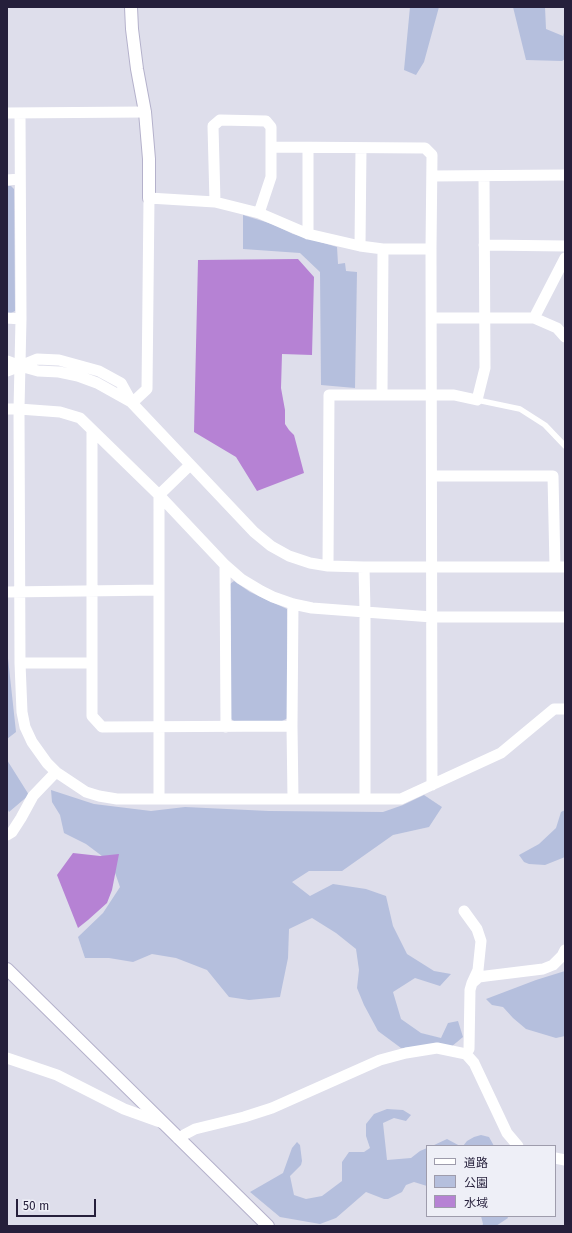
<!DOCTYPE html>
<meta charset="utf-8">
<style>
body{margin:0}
#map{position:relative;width:572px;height:1233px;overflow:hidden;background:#dedeeb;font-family:"Fira Sans","Noto Sans JP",sans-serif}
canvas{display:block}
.frame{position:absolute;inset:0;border:8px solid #251f3b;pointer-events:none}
.legend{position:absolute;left:426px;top:1145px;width:130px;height:72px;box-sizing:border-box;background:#eeeff7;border:1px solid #9e9cac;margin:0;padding:5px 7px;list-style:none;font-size:12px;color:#251f3b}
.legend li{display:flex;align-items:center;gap:8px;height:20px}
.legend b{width:20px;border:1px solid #9e9cac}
.scale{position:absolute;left:16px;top:1199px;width:80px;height:18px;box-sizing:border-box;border:2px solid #251f3b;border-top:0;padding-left:5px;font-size:12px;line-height:14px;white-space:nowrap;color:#251f3b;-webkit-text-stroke:3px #eeeff7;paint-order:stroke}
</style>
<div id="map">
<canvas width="572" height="1233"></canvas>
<div class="frame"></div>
<ul class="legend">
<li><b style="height:5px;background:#fff"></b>道路</li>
<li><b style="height:11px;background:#b5bfdd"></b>公園</li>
<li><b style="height:11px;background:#b682d4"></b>水域</li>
</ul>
<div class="scale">50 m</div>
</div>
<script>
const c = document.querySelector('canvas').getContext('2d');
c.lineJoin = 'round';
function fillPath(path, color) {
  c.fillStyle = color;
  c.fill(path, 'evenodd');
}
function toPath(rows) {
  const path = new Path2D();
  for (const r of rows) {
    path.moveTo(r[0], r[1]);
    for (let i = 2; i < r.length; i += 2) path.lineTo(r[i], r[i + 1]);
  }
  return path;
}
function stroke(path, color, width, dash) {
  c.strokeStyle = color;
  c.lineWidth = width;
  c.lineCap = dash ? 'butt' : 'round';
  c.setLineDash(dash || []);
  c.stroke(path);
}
fillPath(toPath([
 [410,7,439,7,424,62,416,75,404,70],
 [513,7,545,7,546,29,563,36,565,29,565,59,562,61,526,60],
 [7,186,11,186,14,189,15,311,11,313,7,313],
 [243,215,272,224,293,234,337,247,338,264,345,263,346,271,357,272,355,388,321,385,320,272,300,253,243,249],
 [234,581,250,592,287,609,288,718,282,721,234,721,231,719,230,584],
 [7,649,16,732,7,739],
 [7,760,29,795,9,812,7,808],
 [51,790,94,804,151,811,185,807,269,811,383,812,403,805,424,795,442,807,429,827,393,835,342,871,309,871,292,882,310,896,333,884,366,889,386,896,393,926,407,954,434,971,451,974,440,986,415,978,393,992,401,1019,421,1033,441,1038,448,1023,458,1021,463,1037,451,1047,428,1047,401,1048,378,1031,364,1005,357,988,359,970,356,949,336,933,312,918,289,929,288,958,280,997,249,1000,229,997,207,970,176,958,152,954,133,962,109,958,85,958,78,937,103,913,120,887,113,867,102,856,86,844,64,833,60,815,52,802],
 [565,810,565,857,545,865,529,864,524,862,519,855,539,844,556,828,561,812],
 [565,971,565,1036,556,1038,526,1029,513,1018,503,1007,492,1005,486,999,536,980],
 [387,1109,403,1110,411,1115,406,1121,394,1118,383,1123,387,1160,411,1158,420,1151,427,1148,427,1186,414,1182,406,1185,402,1192,388,1199,384,1199,366,1192,336,1218,320,1224,280,1217,250,1192,283,1173,292,1148,297,1142,300,1145,302,1161,301,1165,290,1176,294,1195,306,1199,322,1196,342,1181,342,1162,349,1152,364,1152,370,1148,366,1136,366,1124,374,1114],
 [481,1135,489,1137,494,1146,463,1146,467,1141,474,1137],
 [447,1139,460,1146,432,1146],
 [481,1216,507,1216,508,1218,496,1226,482,1226,483,1224]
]), '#b5bfdd');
fillPath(toPath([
 [298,259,314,277,312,355,282,354,281,388,285,410,285,424,289,430,294,435,304,473,257,491,236,457,194,432,198,260],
 [73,853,100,856,119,854,112,890,107,903,88,920,78,928,57,875]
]), '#b682d4');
const secondary = toPath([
 [131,7,132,29,137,69,145,112,149,159,149,198],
 [7,969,268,1226]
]);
stroke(secondary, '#b4b1cb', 14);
stroke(toPath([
 [477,400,520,409,545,425,565,446]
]), '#fff', 5.5);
stroke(toPath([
 [7,113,145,112],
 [20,113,21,319,19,409,20,663,22,712,25,727,32,742,47,763,56,772,86,792,99,796,117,799,401,799,501,753,554,709,565,709],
 [271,147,425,148,432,155,431,249],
 [432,176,565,175],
 [7,180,20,179],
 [215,202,213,126,220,120,266,121,271,127,271,177,259,213],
 [308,234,308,148],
 [484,245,565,246],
 [360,246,361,148],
 [7,318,21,319],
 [432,318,534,318,557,328,565,337],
 [534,318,565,258],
 [7,361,20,366,37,359,59,360,99,371,121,383,132,403,254,532,271,546,289,556,310,563,328,566,364,567,565,567],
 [7,371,20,366,38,371,59,372,78,376,97,383,131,402],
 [382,395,383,249],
 [132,403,147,389,149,198,215,202,259,213,308,234,360,246,383,249,431,249,432,785],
 [7,409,19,409,60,412,80,418,159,495,225,565,241,579,261,591,273,597,293,604,312,608,432,617,565,617],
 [92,430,92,716,102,727,292,726],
 [432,476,553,476,555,567],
 [225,565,226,727],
 [328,566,329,395,454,395,477,400,485,368,484,176],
 [364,567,365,611,365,798],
 [7,592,159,590],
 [293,604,292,726,293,799],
 [20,663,92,663],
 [159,799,159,495,190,465],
 [7,835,12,832,21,818,33,796,56,772],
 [464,911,477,929,481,941,478,970,472,983],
 [466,1054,469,1049,470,990,472,983,479,977,486,976,543,969,553,965,562,956,565,950],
 [7,1058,57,1075,124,1109,163,1123],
 [178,1138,195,1129,244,1117,272,1108,380,1060,406,1053,437,1048,466,1054,474,1063,507,1133,518,1146],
 [555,1158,565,1160]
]), '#fff', 11);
stroke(secondary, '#fff', 12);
</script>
